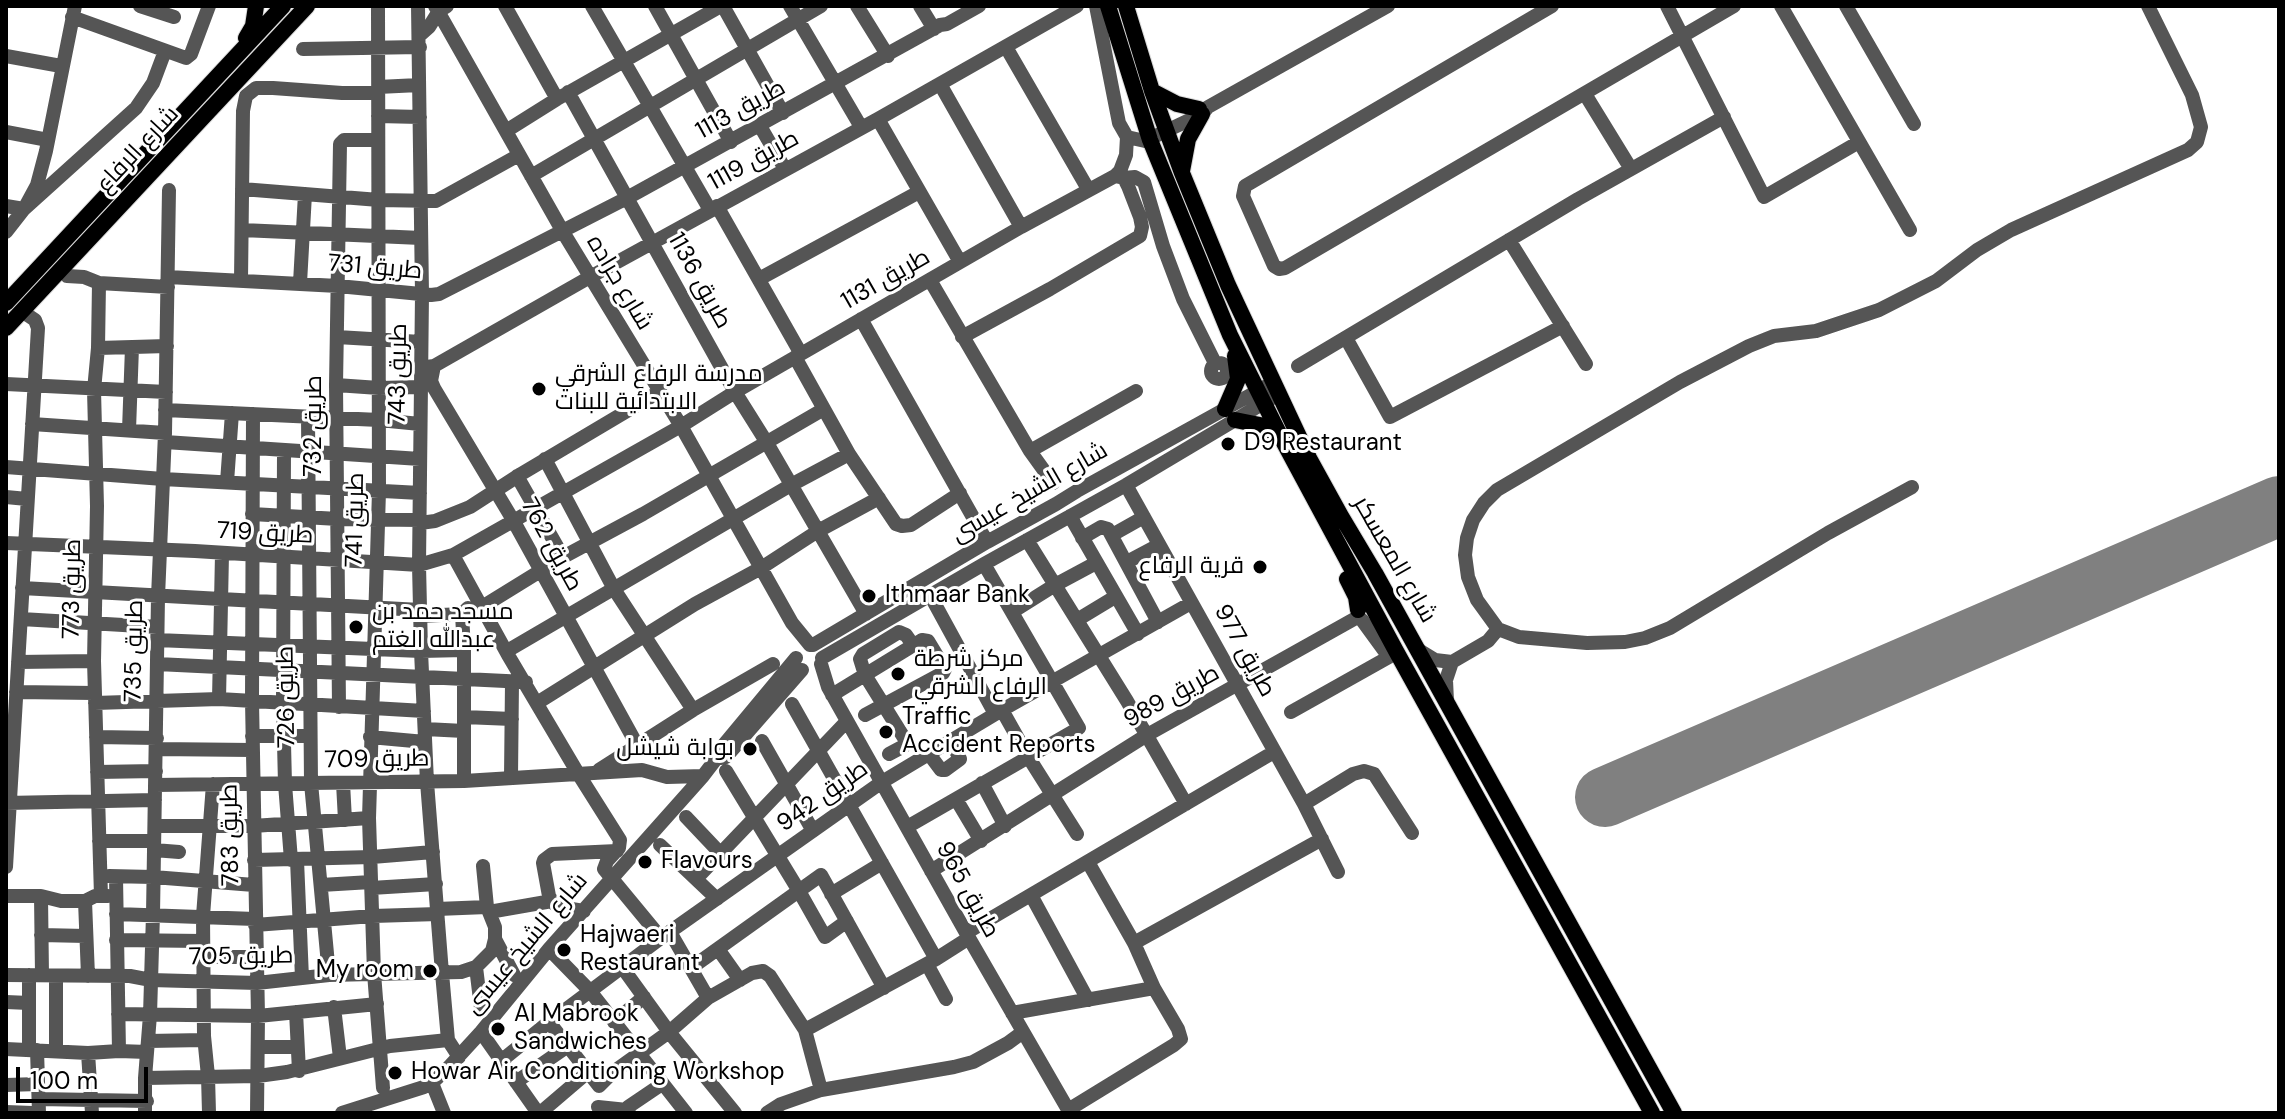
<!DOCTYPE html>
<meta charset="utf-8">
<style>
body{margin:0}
#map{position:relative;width:2285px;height:1119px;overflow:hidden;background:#fff;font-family:"DM Sans",sans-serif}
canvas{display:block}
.frame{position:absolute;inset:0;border:8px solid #000;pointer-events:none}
.scale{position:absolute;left:16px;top:1067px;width:132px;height:36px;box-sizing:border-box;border:4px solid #000;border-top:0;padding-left:10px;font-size:24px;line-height:28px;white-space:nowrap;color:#000;-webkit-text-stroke:6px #fff;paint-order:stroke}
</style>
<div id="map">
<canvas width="2285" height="1119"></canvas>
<div class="frame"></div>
<div class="scale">100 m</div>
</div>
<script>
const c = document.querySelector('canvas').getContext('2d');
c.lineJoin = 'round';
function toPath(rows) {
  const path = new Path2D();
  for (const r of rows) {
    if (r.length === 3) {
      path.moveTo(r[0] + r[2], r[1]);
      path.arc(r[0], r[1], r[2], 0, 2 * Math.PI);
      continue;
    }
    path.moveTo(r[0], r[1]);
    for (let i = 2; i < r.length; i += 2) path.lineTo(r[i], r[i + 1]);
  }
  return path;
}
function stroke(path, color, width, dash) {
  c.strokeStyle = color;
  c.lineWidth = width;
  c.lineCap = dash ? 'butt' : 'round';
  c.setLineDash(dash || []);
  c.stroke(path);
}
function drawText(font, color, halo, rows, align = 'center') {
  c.font = font + ' "DM Sans",Cairo,sans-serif';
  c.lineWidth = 6;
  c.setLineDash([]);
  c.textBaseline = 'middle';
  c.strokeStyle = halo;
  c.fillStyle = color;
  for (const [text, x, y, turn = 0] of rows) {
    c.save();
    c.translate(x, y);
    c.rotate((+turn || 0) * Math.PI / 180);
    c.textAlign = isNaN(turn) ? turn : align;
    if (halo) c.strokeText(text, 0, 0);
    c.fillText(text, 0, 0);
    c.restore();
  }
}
stroke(toPath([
 [1605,797,2279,506]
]), '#808080', 60);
const major = toPath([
 [1108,6,1150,140,1230,335,1283,441,1396,651,1652,1113],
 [1126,6,1152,91,1182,173,1228,285,1309,458,1341,516,1375,573,1674,1113],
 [246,38,253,26,256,6],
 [1152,91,1177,104,1199,109],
 [1182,171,1188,139,1202,114],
 [6,303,283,6],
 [6,328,307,6],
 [1225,409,1238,379,1235,356],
 [1235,420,1260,425,1280,439],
 [1347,579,1356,597,1358,610]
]);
stroke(major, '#dbdbdb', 18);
stroke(toPath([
 [140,6,174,17],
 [378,6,379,491,369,818,374,973,383,1088],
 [418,6,422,294,419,565,421,651,427,782,442,973,448,1040,459,1057],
 [435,6,563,232,681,426,792,623,810,645],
 [505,6,557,99],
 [592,6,710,210],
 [655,6,731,142],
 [723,6,783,113],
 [790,6,861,127],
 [857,6,888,56],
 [920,6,934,29],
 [1096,6,1119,123,1127,137,1145,141,1202,114,1208,107,1388,6],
 [1552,6,1245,186,1243,196,1274,266,1279,269,1285,268,1734,6],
 [1667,6,1764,197,1859,142],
 [1781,6,1910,230],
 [1846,6,1914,124],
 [72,17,186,58,191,54,209,6],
 [420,35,429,27,439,11,447,6],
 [1006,47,1088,189],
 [303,49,420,47],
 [6,56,61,66],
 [940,84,1021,227],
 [378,87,419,85],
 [568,92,735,392,767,443,866,614],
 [1585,94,1631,169],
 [378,116,420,117],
 [878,119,960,262],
 [760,126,785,169],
 [506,131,557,99,721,6],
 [6,132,48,140],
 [531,176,821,6],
 [1124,178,1135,177,1144,182,1163,246,1183,299,1215,363],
 [242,189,379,200,436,201,519,155],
 [6,206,24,209,136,108,153,83,165,51],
 [717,206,801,354],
 [242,230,421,238],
 [6,232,24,209,37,185,46,151,75,6],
 [1509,240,1586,364],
 [67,276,84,277,99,283,168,287],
 [168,277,338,286,431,295,439,294,627,198,940,25,947,24,979,6],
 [759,279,919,192],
 [241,280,243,111,246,96,256,88,273,88,342,93,378,93],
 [930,280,1030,451,1053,483],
 [99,283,98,348,94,390,97,506,94,661,101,896],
 [300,283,305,194],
 [861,319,987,542],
 [337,337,421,342],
 [962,337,1050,289,1140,236,1142,227,1140,217,1128,186,1124,178,1115,176],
 [1346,338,1390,417,1563,326],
 [98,348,167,346],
 [795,357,849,454,896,524,902,526,911,525,960,493],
 [1219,371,8],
 [434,366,431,381,434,388,513,520,637,745],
 [1298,366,1578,199,1724,117],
 [420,368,434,366,590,277,878,119,1077,6],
 [6,384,166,392],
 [336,385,379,388,420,387],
 [165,410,379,420,420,424],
 [253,414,252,701,258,1016,257,1113],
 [308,417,311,783,329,975],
 [32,424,165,433],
 [129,430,132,347],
 [165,442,420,459],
 [284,450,283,702,285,784,291,860],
 [1030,451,1136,391],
 [545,459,614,589,693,710],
 [6,467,163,479,420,493],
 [517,476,563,557],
 [227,482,232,413],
 [1126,485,1304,804,1338,872],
 [1912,487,1828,533,1670,628,1645,638,1625,642,1587,643,1519,637,1498,629,1477,600,1468,577,1465,555,1467,538,1473,520,1484,503,1497,490,1680,382,1749,346,1774,336,1816,331,1879,310,1936,281,1977,250,2011,230,2188,150,2197,142,2201,127,2192,95,2148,6],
 [6,497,27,499],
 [252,514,338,519,420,520],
 [1070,516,1138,634],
 [420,523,435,521,470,507,521,474,659,392],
 [1112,535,1144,517],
 [1082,538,1101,527,1108,529,1158,622],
 [1027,540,1127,701,1186,804],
 [6,543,195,551,419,565,453,555,681,426,735,392,1021,227,1115,176,1120,171,1126,155,1127,137],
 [453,555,508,655,579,775,620,840,619,848,607,861,604,869,661,938],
 [1127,562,1159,545],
 [22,588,420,610],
 [930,595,995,714],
 [482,607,563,557,643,514,824,409],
 [1012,612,1055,585,1096,563],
 [462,614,464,650,464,781],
 [420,616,462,614,468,608],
 [21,619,157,627],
 [1077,620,1115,597],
 [157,640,421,651,464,650],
 [813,645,987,542,1056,504,1077,491,1272,383],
 [1417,649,1435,660,1452,662,1488,641,1498,629],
 [507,651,791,485,849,454],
 [822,658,984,564,1126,485,1272,398],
 [18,662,94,661],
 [157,664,526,682],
 [821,664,828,687,969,938,1070,1113],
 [16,692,94,693],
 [832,695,922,640,928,641,945,669,943,673,865,715],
 [219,699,222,554],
 [1447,701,1446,680,1452,662],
 [95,703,219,699,424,711],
 [537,703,695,604,761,568,818,531,879,498],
 [792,704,936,959],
 [339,707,336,385,340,144,344,140,378,140],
 [1002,710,1029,758,1077,834],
 [1291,712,1389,657,1362,620],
 [464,717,512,719],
 [425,729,464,731],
 [252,736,310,736],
 [96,737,157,738],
 [370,737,425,742],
 [762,741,813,831],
 [156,749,252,750],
 [889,754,904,746,906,741,865,675,860,659,863,654,899,632,906,635,913,645],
 [929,754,941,770,945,770,960,759,951,741],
 [720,758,726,757,802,670],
 [599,770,693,710,773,664],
 [726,771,799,891,825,937,847,921],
 [97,772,156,771],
 [511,777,512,682],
 [343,783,345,820],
 [982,783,1005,826],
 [155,785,464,781,642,770,667,777,703,776],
 [956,799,981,841],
 [6,803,155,800],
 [1304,804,1353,774,1364,771,1374,774,1412,833],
 [686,817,721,854],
 [155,826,253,826,369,818],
 [907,827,1079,728,984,564],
 [99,841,154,841],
 [660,845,717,899],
 [154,850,179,852],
 [254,860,372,857,433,852],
 [297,860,302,978],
 [6,867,38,328,35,320,23,312],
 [931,871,1147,735,1356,618],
 [109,876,153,877,254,885],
 [116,877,119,1051],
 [696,879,847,721],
 [321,885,371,882],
 [371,888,436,884],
 [831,894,882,863],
 [1031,895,1088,1000],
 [6,896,41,896,61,901,85,901,95,896,108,896],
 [41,896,42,975],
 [85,901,88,976],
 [437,909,487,907],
 [584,911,559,907,553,903,549,896,543,863,544,860,552,854,617,851],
 [489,912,552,901],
 [116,914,255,919],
 [255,925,373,916,438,914],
 [670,932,708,998],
 [966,933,1274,752],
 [41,935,86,936],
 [495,939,514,975],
 [116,940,203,941],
 [1134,943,1322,839],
 [549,949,590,991,686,1113],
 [718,949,740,980],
 [203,957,256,957],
 [927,964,946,999],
 [622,967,669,1032,735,1113],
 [691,968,821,875,884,988],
 [6,975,130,976,151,980,257,983,329,975,461,972,476,967],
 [56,976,56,1050],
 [6,1002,29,1003],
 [334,1007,340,1058],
 [481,1008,476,967,492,951,495,939,495,927,487,907,483,866],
 [296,1012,299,1071],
 [1012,1013,1154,988],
 [118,1014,258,1016,377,1004],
 [549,1022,599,1086],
 [614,1022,644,997],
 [805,1030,936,959,969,938],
 [481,1032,538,1113],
 [148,1041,204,1040],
 [258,1047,297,1047],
 [6,1049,88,1053,119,1051,147,1052],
 [29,1050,29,975],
 [37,1050,39,1113],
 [88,1053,92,1113],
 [501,1061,549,1022,661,938,882,782,1002,710,1191,603],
 [145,1078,258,1076,287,1072,390,1046,448,1040],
 [516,1082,568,1046],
 [432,1083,444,1113],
 [6,1085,38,1084],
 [599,1086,612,1073,669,1032,708,998,752,973,763,971,770,976,805,1030,821,1090],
 [39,1099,147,1101],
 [598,1107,627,1110],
 [1068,1110,1174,1045,1181,1039,1178,1029,1154,988,1134,943,1088,862],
 [6,1112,32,1113],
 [145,1113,145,1078,150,1015,153,914,158,597,165,433,169,190],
 [209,1113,208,1076,204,1036,203,916,213,784],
 [342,1113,424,1087,432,1083,448,1068,481,1032,549,949,703,776,716,759,722,747,796,658],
 [540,1113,588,1072],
 [629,1113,628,1107,662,1084],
 [767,1113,781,1104,821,1090,954,1067,973,1062,1008,1043,1023,1032]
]), '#555', 14);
stroke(major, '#000', 16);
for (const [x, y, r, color] of [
 [539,389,8,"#000"],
 [1228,444,8,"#000"],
 [1260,567,8,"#000"],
 [869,596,8,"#000"],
 [356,627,8,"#000"],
 [898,674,8,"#000"],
 [886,732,8,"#000"],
 [750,749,8,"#000"],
 [645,862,8,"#000"],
 [564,950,8,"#000"],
 [430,971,8,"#000"],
 [498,1029,8,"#000"],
 [395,1073,8,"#000"]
]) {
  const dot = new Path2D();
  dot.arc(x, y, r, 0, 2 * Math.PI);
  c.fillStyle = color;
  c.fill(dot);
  stroke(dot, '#fff', 3);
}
drawText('24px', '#000', '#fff', [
 ["طريق 1113",741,110,-29],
 ["شارع الرفاع",138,150,-47],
 ["طريق 1119",754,161,-29],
 ["طريق 731",375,268,5],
 ["طريق 1131",886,280,-30],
 ["طريق 1136",699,281,61],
 ["شارع جراده",619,283,59],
 ["طريق 743",399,374,-89],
 ["طريق 732",315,426,-90],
 ["شارع الشيخ عيسى",1030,493,-30],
 ["طريق 741",356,520,-89],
 ["طريق 719",265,534,3],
 ["طريق 762",551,545,61],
 ["شارع المعسكر",1394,560,60],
 ["طريق 773",73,589,-89],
 ["طريق 735",135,651,-89],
 ["طريق 977",1244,651,61],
 ["طريق 726",287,697,-91],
 ["طريق 989",1172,697,-29],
 ["طريق 709",377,760,-1],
 ["طريق 942",823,797,-35],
 ["طريق 783",231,835,-91],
 ["طريق 965",967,890,61],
 ["شارع الشيخ عيسى",527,944,-50],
 ["طريق 705",241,957,-1]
]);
drawText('24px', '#000', '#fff', [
 ["مدرسة الرفاع الشرقي",555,375],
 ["الابتدائية للبنات",555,403],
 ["D9 Restaurant",1244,444],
 ["قرية الرفاع",1244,567,"right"],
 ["Ithmaar Bank",885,596],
 ["مسجد حمد بن",372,613],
 ["عبدالله الغتم",372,641],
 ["مركز شرطة",914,660],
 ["الرفاع الشرقي",914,688],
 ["Traffic",902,718],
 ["Accident Reports",902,746],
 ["بوابة شيشل",734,749,"right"],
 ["Flavours",661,862],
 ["Hajwaeri",580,936],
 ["Restaurant",580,964],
 ["My room",414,971,"right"],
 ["Al Mabrook",514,1015],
 ["Sandwiches",514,1043],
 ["Howar Air Conditioning Workshop",411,1073]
], 'left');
</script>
